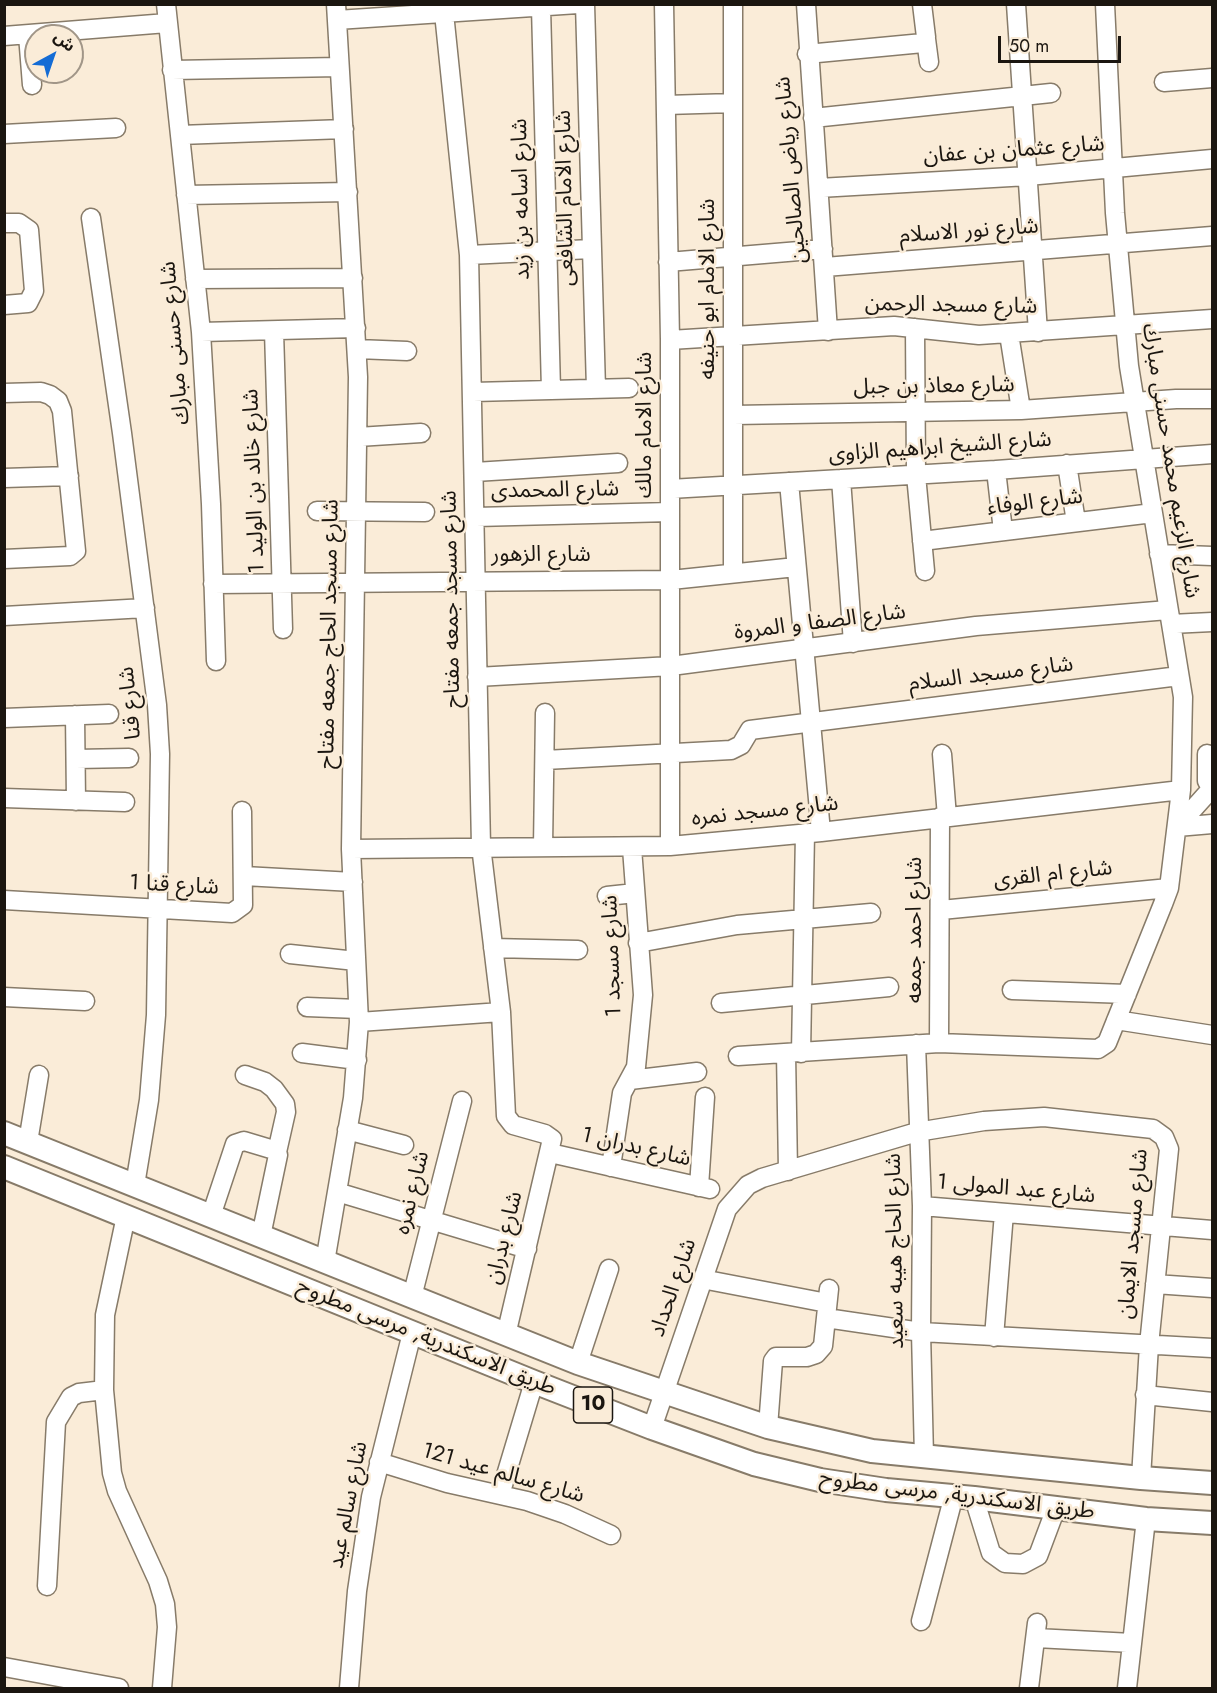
<!DOCTYPE html>
<meta charset="utf-8">
<style>
body{margin:0}
#map{position:relative;width:1217px;height:1693px;overflow:hidden;background:#faecd8;font-family:Jost,"Noto Sans Arabic",sans-serif}
canvas{display:block}
.frame{position:absolute;inset:0;border:6px solid #1b1610;pointer-events:none}
.north{position:absolute;left:24px;top:24px;width:60px;height:60px;box-sizing:border-box;background:#faecd8;border:2px solid #a19688;border-radius:50%;rotate:40deg;font-size:16px;font-weight:700;line-height:24px;text-align:center;color:#1b1610}
.north::after{content:'';display:block;margin:auto;width:21px;height:27px;background:#146cd5;clip-path:polygon(50% 0,100% 100%,50% 72%,0 100%)}
.scale{position:absolute;left:998px;top:36px;width:123px;height:27px;box-sizing:border-box;border:3px solid #1b1610;border-top:0;padding-left:8px;font-size:18px;line-height:21px;white-space:nowrap;color:#1b1610;-webkit-text-stroke:4px #faecd8;paint-order:stroke}
</style>
<div id="map">
<canvas width="1217" height="1693"></canvas>
<div class="frame"></div>
<div class="north">ش</div>
<div class="scale">50 m</div>
</div>
<script>
const c = document.querySelector('canvas').getContext('2d');
c.lineJoin = 'round';
function toPath(rows) {
  const path = new Path2D();
  for (const r of rows) {
    path.moveTo(r[0], r[1]);
    for (let i = 2; i < r.length; i += 2) path.lineTo(r[i], r[i + 1]);
  }
  return path;
}
function stroke(path, color, width, dash) {
  c.strokeStyle = color;
  c.lineWidth = width;
  c.lineCap = dash ? 'butt' : 'round';
  c.setLineDash(dash || []);
  c.stroke(path);
}
function drawText(font, color, halo, rows, align = 'center') {
  c.font = font + ' Jost,"Noto Sans Arabic",sans-serif';
  c.lineWidth = 5;
  c.setLineDash([]);
  c.textBaseline = 'middle';
  c.strokeStyle = halo;
  c.fillStyle = color;
  for (const [text, x, y, turn = 0] of rows) {
    c.save();
    c.translate(x, y);
    c.rotate((+turn || 0) * Math.PI / 180);
    c.textAlign = isNaN(turn) ? turn : align;
    if (halo) c.strokeText(text, 0, 0);
    c.fillText(text, 0, 0);
    c.restore();
  }
}
const minor = toPath([
 [166,4,201,332,211,504,216,661],
 [585,4,596,389],
 [664,4,670,340,670,846],
 [806,4,828,331],
 [1016,4,1038,332],
 [541,7,551,390],
 [444,13,469,255,481,846,501,1012,506,1116,513,1125,545,1134,552,1139,506,1335],
 [337,20,578,4],
 [28,35,32,85],
 [4,36,167,23],
 [926,39,929,62],
 [807,54,923,43,926,37,922,4],
 [172,70,339,67],
 [1164,82,1212,78],
 [666,105,733,103],
 [813,118,1051,93],
 [4,134,116,128],
 [180,135,344,129],
 [819,188,1028,176,1212,159],
 [186,195,348,192],
 [91,218,122,433,157,705,160,754,156,1015,149,1100,135,1185],
 [4,223,19,223,29,230,34,291,28,303,4,305],
 [469,255,591,249],
 [668,262,823,249],
 [825,267,1212,236],
 [195,279,353,278],
 [915,328,916,475,925,571],
 [274,331,283,629],
 [201,332,356,328],
 [1009,334,1021,410],
 [670,340,894,326,979,335,1212,319],
 [357,349,407,351],
 [473,392,629,388],
 [4,393,41,392,50,395,58,401,62,411,76,551,70,556,4,559],
 [734,415,1021,410,1176,399,1212,399],
 [358,437,421,433],
 [1067,464,1076,522],
 [996,470,1003,531],
 [475,472,618,463],
 [4,478,69,476],
 [841,479,853,643],
 [789,482,821,832],
 [670,489,996,470,1212,454],
 [317,511,425,512],
 [476,517,670,512],
 [922,541,1153,513],
 [1159,554,1212,556],
 [733,572,733,4],
 [213,584,671,580,796,567],
 [4,616,145,608],
 [1171,624,1212,622],
 [477,677,671,666,976,626,1168,610],
 [75,715,76,801],
 [4,718,109,714],
 [942,754,947,817],
 [1207,754,1207,781,1212,789],
 [76,759,129,758],
 [545,760,731,750,741,745,750,730,1179,676],
 [4,798,125,802],
 [1177,827,1212,788],
 [1177,827,1212,824],
 [543,847,545,713],
 [351,849,670,846,821,832,1181,790],
 [244,876,353,882],
 [607,896,635,893],
 [4,900,232,913,243,905,242,811],
 [941,910,1169,888],
 [638,943,737,925,871,913],
 [493,948,578,950],
 [290,954,356,961],
 [1012,990,1127,994],
 [4,997,85,1001],
 [721,1003,889,987],
 [307,1007,358,1009],
 [1116,1020,1212,1035],
 [359,1022,501,1012],
 [939,1043,940,817],
 [916,1044,922,1206,921,1332,924,1457],
 [302,1053,357,1060],
 [786,1053,788,1171],
 [801,1053,805,833],
 [738,1056,939,1043,1098,1049,1107,1043,1163,904,1169,888,1181,790,1183,697,1129,366,1115,213,1105,4],
 [245,1075,265,1082,274,1089,285,1104,286,1112,277,1152],
 [630,1080,697,1072],
 [347,1130,404,1145],
 [28,1142,39,1075],
 [550,1153,710,1189],
 [611,1167,622,1093,636,1067,643,995,632,848],
 [699,1187,705,1097],
 [337,1192,527,1249],
 [922,1206,1212,1230],
 [126,1216,105,1315,104,1390,112,1473,117,1491,158,1581,165,1604,167,1627,162,1688],
 [211,1216,235,1144,244,1141,274,1150,278,1155,261,1236],
 [325,1262,353,1098,359,1022,351,849,358,377,336,4],
 [702,1279,827,1303],
 [1155,1284,1212,1288],
 [412,1297,462,1101],
 [826,1318,921,1332,1212,1348],
 [994,1337,1004,1213],
 [578,1363,609,1269],
 [1145,1395,1212,1402],
 [768,1427,773,1361,776,1357,807,1357,816,1354,823,1346,829,1289],
 [652,1428,727,1209,748,1185,762,1178,917,1132,984,1121,1044,1117,1153,1129,1164,1137,1169,1149,1149,1345,1141,1478],
 [379,1462,447,1483,527,1501,565,1514,611,1535],
 [500,1495,534,1382],
 [974,1498,991,1553,1005,1563,1023,1564,1038,1556,1056,1508],
 [47,1586,56,1422,71,1397,79,1393,104,1390],
 [921,1621,954,1495],
 [1036,1638,1132,1643],
 [4,1667,119,1688],
 [349,1688,357,1591,371,1497,412,1333],
 [1029,1688,1037,1623],
 [1127,1688,1146,1519]
]);
const major = toPath([
 [4,1133,578,1363,768,1427,872,1451,1141,1478,1212,1483],
 [4,1167,534,1382,652,1428,754,1464,820,1480,886,1490,974,1498,1146,1519,1212,1523]
]);
stroke(minor, '#877b69', 21);
stroke(major, '#877b69', 26);
stroke(minor, '#fff', 18);
stroke(major, '#fff', 22);
for (const [x, y, w] of [
 [593,1405,39]
]) {
  const box = new Path2D();
  box.roundRect(x - w / 2, y - 18, w, 36, 4.5);
  c.fillStyle = '#faecd8';
  c.fill(box);
  stroke(box, '#1b1610', 1.5);
}
drawText('bold 21px', '#1b1610', null, [
 ["10",593,1405]
]);
drawText('22px', '#1b1610', '#faecd8', [
 ["شارع عثمان بن عفان",1014,151,-4],
 ["شارع رياض الصالحين",792,170,-95],
 ["شارع الامام الشافعى",566,198,-91],
 ["شارع اسامه بن زيد",522,199,-91],
 ["شارع نور الاسلام",969,232,-4],
 ["شارع الامام ابو حنيفه",709,289,-90],
 ["شارع مسجد الرحمن",951,306,1],
 ["شارع حسنى مبارك",176,343,-95],
 ["شارع معاذ بن جبل",934,387,-1],
 ["شارع الامام مالك",646,425,-90],
 ["شارع الشيخ ابراهيم الزاوى",940,448,-4],
 ["شارع الزعيم محمد حسنى مبارك",1170,461,81],
 ["شارع خالد بن الوليد 1",255,481,-92],
 ["شارع المحمدى",555,491,-1],
 ["شارع الوفاء",1035,503,-7],
 ["شارع الزهور",541,556],
 ["شارع مسجد جمعه مفتاح",452,599,-91],
 ["شارع الصفا و المروة",820,623,-7],
 ["شارع مسجد الحاج جمعه مفتاح",330,634,-89],
 ["شارع مسجد السلام",991,675,-7],
 ["شارع قنا",131,703,-96],
 ["شارع مسجد نمره",765,812,-6],
 ["شارع ام القرى",1053,875,-6],
 ["شارع قنا 1",174,886,3],
 ["شارع احمد جمعه",916,930,-90],
 ["شارع مسجد 1",613,956,-92],
 ["شارع بدران 1",636,1148,13],
 ["شارع عبد المولى 1",1016,1190,5],
 ["شارع نمره",413,1193,-76],
 ["شارع مسجد الايمان",1134,1234,-85],
 ["شارع بدران",505,1238,-76],
 ["شارع الحاج هيبه سعيد",896,1251,-91],
 ["شارع الحداد",674,1288,-71],
 ["طريق الاسكندرية, مرسى مطروح",426,1338,22],
 ["شارع سالم عيد 121",503,1474,16],
 ["طريق الاسكندرية, مرسى مطروح",957,1496,7],
 ["شارع سالم عيد",349,1505,-79]
]);
</script>
